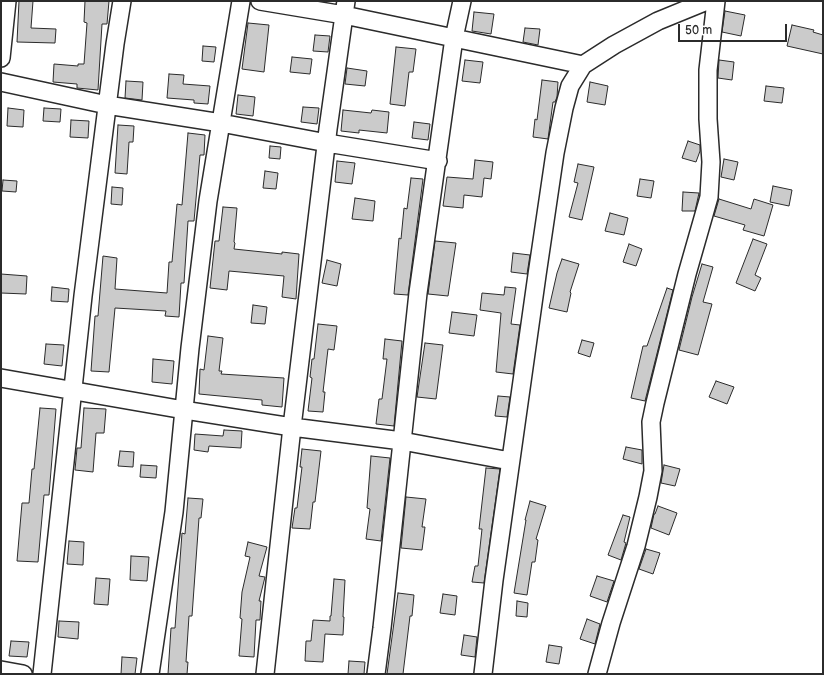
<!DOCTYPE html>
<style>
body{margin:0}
#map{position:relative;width:824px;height:675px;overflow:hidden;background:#fff;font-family:"Balsamiq Sans",sans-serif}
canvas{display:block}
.frame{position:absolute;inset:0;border:2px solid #2b2b2b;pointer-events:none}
.scale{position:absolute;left:678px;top:24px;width:109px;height:18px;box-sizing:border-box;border:2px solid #2b2b2b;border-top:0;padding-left:5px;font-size:12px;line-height:14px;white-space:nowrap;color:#2b2b2b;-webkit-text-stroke:3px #fff;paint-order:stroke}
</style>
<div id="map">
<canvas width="824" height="675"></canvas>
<div class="frame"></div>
<div class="scale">50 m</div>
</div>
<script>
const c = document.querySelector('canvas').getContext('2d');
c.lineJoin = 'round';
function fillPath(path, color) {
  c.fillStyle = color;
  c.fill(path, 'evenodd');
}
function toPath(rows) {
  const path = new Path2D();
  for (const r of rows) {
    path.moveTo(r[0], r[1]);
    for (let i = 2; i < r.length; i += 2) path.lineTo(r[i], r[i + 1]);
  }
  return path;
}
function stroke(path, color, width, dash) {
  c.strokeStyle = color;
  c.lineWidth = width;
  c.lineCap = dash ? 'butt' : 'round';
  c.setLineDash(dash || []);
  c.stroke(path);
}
const building = toPath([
 [19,1,33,1,31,28,56,29,55,43,17,42,19,1],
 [85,1,109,1,107,24,102,24,98,90,77,88,77,84,53,82,54,64,78,66,78,64,84,64,87,23,84,22,85,1],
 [725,11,745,15,741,36,722,32,725,11],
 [474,12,494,14,491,34,472,31,474,12],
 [248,23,269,25,264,72,242,69,248,23],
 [792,25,814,30,813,32,823,35,823,54,787,46,792,25],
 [525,28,540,29,538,45,523,42,525,28],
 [315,35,330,36,328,52,313,51,315,35],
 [203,46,216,47,214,62,202,61,203,46],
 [396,47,416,49,413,72,409,72,405,106,390,104,396,47],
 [292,57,312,59,310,74,290,72,292,57],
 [465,60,483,62,480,83,462,81,465,60],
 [719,60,734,62,732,80,718,78,719,60],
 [347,68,367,71,365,86,345,84,347,68],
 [169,74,184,75,183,84,210,86,208,104,194,103,194,100,167,98,169,74],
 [542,80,558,82,557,97,555,102,553,102,548,139,533,137,535,119,537,120,542,80],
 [126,81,143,82,142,100,125,98,126,81],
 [590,82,608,86,605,105,587,102,590,82],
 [766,86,784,88,782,103,764,101,766,86],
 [238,95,255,97,253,116,236,114,238,95],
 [303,107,319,108,317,124,301,122,303,107],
 [8,108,24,110,23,127,7,126,8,108],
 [44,108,61,109,60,122,43,121,44,108],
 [343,110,371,113,372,110,389,112,387,133,359,130,359,133,341,131,343,110],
 [71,120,89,121,88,138,70,137,71,120],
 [414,122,430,124,428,140,412,138,414,122],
 [118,125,134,126,133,142,129,142,127,174,115,173,118,125],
 [188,133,205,135,204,155,200,155,194,221,188,221,184,283,181,283,179,317,165,316,166,311,115,308,109,372,91,371,95,316,98,316,103,256,117,258,115,289,167,293,169,262,172,262,177,204,182,205,188,133],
 [688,141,700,145,700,151,696,162,682,158,688,141],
 [270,146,281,147,280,159,269,158,270,146],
 [724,159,738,162,734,180,721,177,724,159],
 [475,160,493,162,491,179,484,178,482,197,464,195,463,208,443,206,447,177,473,179,475,160],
 [337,161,355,163,352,184,335,182,337,161],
 [578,164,594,167,582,220,569,217,578,183,574,182,578,164],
 [265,171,278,173,276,189,263,188,265,171],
 [411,178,423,179,408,295,394,294,399,238,401,239,404,208,407,209,411,178],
 [640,179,654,181,651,198,637,196,640,179],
 [3,180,17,181,16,192,2,191,3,180],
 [773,186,792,190,789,206,770,202,773,186],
 [112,187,123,188,122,205,111,204,112,187],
 [683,192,699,193,695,211,682,211,683,192],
 [355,198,375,201,373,221,352,219,355,198],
 [719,199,751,209,754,199,773,205,764,236,743,230,745,225,714,216,719,199],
 [223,207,237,208,234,242,235,243,234,249,282,254,282,252,299,254,296,299,282,297,284,276,229,271,227,290,210,288,215,241,219,241,223,207],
 [610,213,628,218,624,235,605,231,610,213],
 [753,239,767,244,755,275,761,278,755,291,736,283,753,239],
 [435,241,456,243,448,296,428,294,435,241],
 [629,244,642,249,636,266,623,262,629,244],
 [513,253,530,255,527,274,511,272,513,253],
 [562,259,579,264,570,292,571,293,567,312,549,308,557,273,562,259],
 [327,260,341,264,337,286,322,283,327,260],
 [702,264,713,267,703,302,712,304,698,355,679,350,692,297,702,264],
 [1,274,27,276,26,294,1,293,1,274],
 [52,287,69,289,68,302,51,301,52,287],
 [505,287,516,288,511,324,520,325,513,374,496,372,501,313,480,310,482,293,504,295,505,287],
 [667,288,673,290,645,401,631,398,643,346,647,346,667,288],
 [253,305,267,307,265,324,251,323,253,305],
 [452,312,477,315,474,336,449,333,452,312],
 [318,324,337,326,334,350,328,349,323,392,325,392,323,412,308,411,312,378,310,377,312,359,314,359,318,324],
 [208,336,223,338,219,371,222,371,221,374,284,378,282,407,262,405,262,400,199,394,200,369,204,370,208,336],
 [385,339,402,341,394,426,376,424,379,399,382,399,387,359,383,359,385,339],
 [582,340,594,343,590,357,578,353,582,340],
 [425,343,443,345,436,399,417,397,425,343],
 [46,344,64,345,62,366,44,364,46,344],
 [153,359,174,361,172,384,152,382,153,359],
 [716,381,734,387,727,404,709,397,716,381],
 [498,396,510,397,507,417,495,416,498,396],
 [40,408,56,409,49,495,44,495,38,562,17,561,22,503,29,503,32,469,34,469,40,408],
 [84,408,106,409,104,433,96,433,93,472,75,470,77,448,81,448,84,408],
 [224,430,242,431,241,448,209,446,208,452,194,450,195,434,223,436,224,430],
 [626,447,642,450,642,464,623,459,626,447],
 [302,449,321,451,315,502,313,502,310,529,292,528,295,508,297,508,302,467,300,467,302,449],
 [120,451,134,452,133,467,118,466,120,451],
 [371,456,390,458,381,541,366,539,370,509,367,508,371,456],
 [141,465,157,466,156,478,140,477,141,465],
 [664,465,680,469,675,486,661,483,664,465],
 [486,468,500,469,484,583,472,582,475,566,478,566,482,529,479,529,486,468],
 [406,497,426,499,422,527,425,527,422,550,401,548,406,497],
 [188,498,203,499,201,518,199,518,192,616,189,616,186,662,188,662,187,674,168,674,171,628,175,628,182,533,185,534,188,498],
 [530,501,546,506,536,539,538,540,535,562,532,562,527,595,514,593,526,520,525,520,530,501],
 [658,506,677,513,669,535,651,528,654,514,655,514,658,506],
 [623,515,630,517,624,542,626,543,621,560,608,555,623,515],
 [69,541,84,542,83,565,67,564,69,541],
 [248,542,267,547,259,576,265,577,259,601,261,601,260,620,256,620,254,657,239,656,242,619,240,618,242,592,250,557,245,556,248,542],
 [646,549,660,553,653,574,639,569,646,549],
 [131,556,149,557,147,581,130,580,131,556],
 [597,576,614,581,607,602,590,596,597,576],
 [96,578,110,579,108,605,94,604,96,578],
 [334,579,345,580,343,617,344,617,343,635,325,634,323,662,305,661,306,641,311,641,313,620,330,621,330,616,331,616,334,579],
 [398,593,414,595,412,616,410,616,403,674,387,674,398,593],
 [443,594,457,596,455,615,440,613,443,594],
 [517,601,528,603,527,617,516,616,517,601],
 [587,619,600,624,595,644,580,639,587,619],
 [59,621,79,622,78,639,58,637,59,621],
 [464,635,477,637,475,657,461,655,464,635],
 [11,641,29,642,27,657,9,656,11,641],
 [549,645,562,647,559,664,546,662,549,645],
 [122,657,137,658,135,674,121,674,122,657],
 [349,661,365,662,364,674,348,674,349,661]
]);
fillPath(building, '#cbcbcb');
stroke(building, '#2b2b2b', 1);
const minor = toPath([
 [260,1,344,15,583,65],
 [1,58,7,1],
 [1,82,107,105,221,123,327,143,438,161],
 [1,378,184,410,292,427,402,441,510,461],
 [1,670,23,674],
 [42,674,83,296,115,44,122,1],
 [150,674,174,512,190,348,208,201,241,1],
 [265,674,292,427,328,129,346,1],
 [376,674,382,628,418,293,454,38,462,1],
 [483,674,494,580,537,275,555,153,564,108,570,86,583,65,614,45,658,21,707,1],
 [597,674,611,623,636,546,648,497,653,471,651,422,655,403,687,274,709,197,711,162,708,119,708,70,716,1]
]);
stroke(minor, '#2b2b2b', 20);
stroke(minor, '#fff', 17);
</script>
